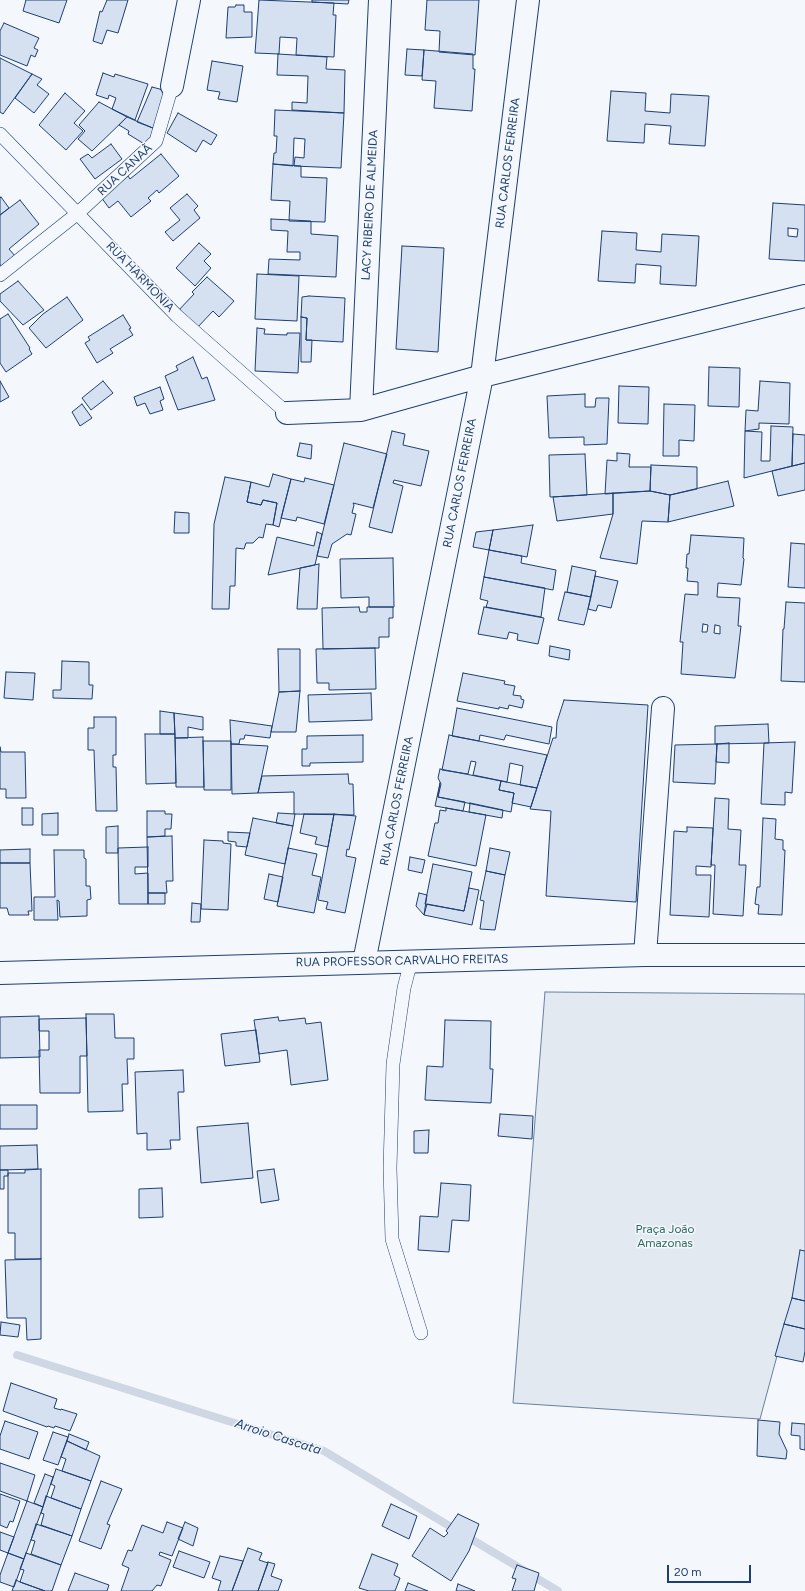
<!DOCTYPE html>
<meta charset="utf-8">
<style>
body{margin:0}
#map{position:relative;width:805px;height:1591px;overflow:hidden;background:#f4f7fb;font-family:Figtree,sans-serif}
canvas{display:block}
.scale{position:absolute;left:667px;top:1565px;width:84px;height:18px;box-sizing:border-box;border:2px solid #1d3f73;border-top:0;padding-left:5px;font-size:12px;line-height:14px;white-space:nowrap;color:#1d3f73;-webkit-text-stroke:3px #f4f7fb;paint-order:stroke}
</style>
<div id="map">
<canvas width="805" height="1591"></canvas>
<div class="scale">20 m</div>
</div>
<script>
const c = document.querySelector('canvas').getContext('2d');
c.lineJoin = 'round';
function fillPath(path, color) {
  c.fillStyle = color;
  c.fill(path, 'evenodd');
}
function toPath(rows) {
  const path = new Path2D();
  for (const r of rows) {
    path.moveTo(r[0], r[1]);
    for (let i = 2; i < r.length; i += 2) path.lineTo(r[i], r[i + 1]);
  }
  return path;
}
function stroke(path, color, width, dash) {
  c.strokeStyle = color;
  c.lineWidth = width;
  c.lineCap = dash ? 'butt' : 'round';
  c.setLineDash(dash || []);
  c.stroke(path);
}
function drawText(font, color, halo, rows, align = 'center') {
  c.font = font + ' Figtree,sans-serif';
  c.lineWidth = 3;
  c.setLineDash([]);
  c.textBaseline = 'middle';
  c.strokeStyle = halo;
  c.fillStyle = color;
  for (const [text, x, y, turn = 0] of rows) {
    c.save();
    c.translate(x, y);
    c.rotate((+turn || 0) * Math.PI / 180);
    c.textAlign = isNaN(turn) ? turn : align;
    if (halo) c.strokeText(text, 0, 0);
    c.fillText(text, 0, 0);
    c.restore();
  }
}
const green = toPath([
 [545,992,805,994,805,1252,760,1419,513,1403,545,992]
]);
fillPath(green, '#e3e9f0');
stroke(green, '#687fa3', 1);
stroke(toPath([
 [17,1355,324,1451,558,1591]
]), '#cfd7e4', 8);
const building = toPath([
 [26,0,67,0,59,23,23,11,26,0],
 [107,0,128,0,118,33,107,30,102,44,93,41,100,11,102,12,107,0],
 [259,0,334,3,333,15,336,15,334,57,296,55,297,38,280,37,279,54,255,53,259,0],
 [312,0,349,0,348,4,312,2,312,0],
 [427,0,479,0,475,55,439,52,440,31,425,30,427,0],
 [236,5,244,5,244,12,252,12,252,37,226,38,228,7,235,7,236,5],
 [4,23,39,38,34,48,38,50,35,57,31,55,27,66,0,55,0,31,4,23],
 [407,49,424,50,422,76,405,75,407,49],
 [424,50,473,54,473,69,475,69,472,111,434,108,436,81,422,80,424,50],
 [278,54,327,57,326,69,345,70,344,113,292,110,292,102,307,103,308,76,277,75,278,54],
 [0,58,32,74,3,114,0,112,0,58],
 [212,61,243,66,237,102,218,99,220,92,207,90,212,61],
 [103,73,114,77,115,74,148,84,135,120,112,109,116,98,109,95,108,99,96,95,103,73],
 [32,74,42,79,37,85,49,94,34,113,15,98,32,74],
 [152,87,167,91,153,128,137,122,152,87],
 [611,91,646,93,645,111,670,113,671,94,709,96,705,146,669,144,671,126,645,124,644,143,607,141,611,91],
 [65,93,85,111,74,123,83,131,66,150,39,125,65,93],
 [99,102,127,117,92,151,78,139,85,131,79,125,99,102],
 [275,110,344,113,341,168,294,166,295,157,304,158,305,139,294,138,293,166,273,164,274,153,276,153,277,136,274,136,275,110],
 [178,113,217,135,211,145,203,140,196,152,167,133,178,113],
 [127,117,155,129,146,145,128,134,129,131,119,125,127,117],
 [111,144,122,159,95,179,80,159,88,154,92,158,111,144],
 [161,154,179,176,159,193,157,190,148,198,151,201,131,217,118,201,109,208,101,197,128,176,130,179,161,154],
 [273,164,301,166,301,177,327,178,325,222,289,221,290,201,271,200,273,164],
 [187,194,198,206,194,210,200,218,173,241,165,232,180,220,170,208,187,194],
 [1,197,9,208,0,215,0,198,1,197],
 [20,200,39,224,9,249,16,257,4,267,0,265,0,215,20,200],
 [773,203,805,205,805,261,769,259,773,203],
 [788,228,798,229,797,237,788,236,788,228],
 [271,219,311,221,311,234,338,236,336,277,268,274,269,259,300,260,300,252,287,252,288,231,271,230,271,219],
 [602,231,637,233,636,250,661,252,662,234,699,236,696,286,660,284,661,266,636,264,635,283,598,281,602,231],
 [199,243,211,254,204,261,211,268,195,286,176,268,199,243],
 [402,246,444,248,438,352,396,349,402,246],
 [257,274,299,276,297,321,255,319,257,274],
 [207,277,234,301,219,317,213,311,196,329,177,312,194,294,192,292,207,277],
 [18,281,44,310,23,325,0,301,0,294,18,281],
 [309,296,345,298,343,342,306,340,307,318,301,317,302,297,309,296],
 [67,297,83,320,46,348,29,328,43,314,67,297],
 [8,314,30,348,29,349,32,354,6,372,0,363,0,319,8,314],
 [123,315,131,328,129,329,133,335,110,349,113,353,97,363,85,343,90,340,88,337,123,315],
 [301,317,307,318,306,340,312,340,311,362,301,362,301,317],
 [257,328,265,329,264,334,287,335,287,333,300,333,298,373,255,371,257,328],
 [193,357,202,379,207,377,215,400,178,410,165,376,178,370,176,366,193,357],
 [709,367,740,368,739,407,708,406,709,367],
 [0,381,9,397,0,402,0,381],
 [103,381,113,393,91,410,82,398,103,381],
 [760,381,790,383,789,424,759,423,759,429,745,431,746,410,758,411,760,381],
 [619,386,649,387,648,424,618,423,619,386],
 [160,387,164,399,160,401,163,410,150,414,145,403,137,406,134,397,160,387],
 [585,394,585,407,595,407,596,398,609,398,607,444,584,445,584,437,549,438,547,396,585,394],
 [82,404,92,418,80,426,72,412,82,404],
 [664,404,695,405,694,441,679,440,679,456,663,456,664,404],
 [771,426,793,427,792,466,744,478,745,431,762,432,761,461,770,461,771,426],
 [392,431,405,434,403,445,429,451,421,486,394,480,393,483,403,486,392,533,369,527,392,431],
 [793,434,805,435,805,463,792,466,793,434],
 [300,443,312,445,311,459,297,456,300,443],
 [344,443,387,454,373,508,353,503,354,505,352,513,356,514,351,535,347,534,332,544,328,558,317,556,344,443],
 [617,453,630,454,629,467,651,467,650,491,605,494,607,460,617,461,617,453],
 [585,454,587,495,550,497,549,455,585,454],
 [805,463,805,490,778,496,772,471,805,463],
 [651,465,697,467,697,489,670,495,650,491,651,465],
 [273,474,291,479,279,527,273,525,277,503,263,500,261,505,247,502,251,482,269,487,273,474],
 [225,477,251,482,247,502,261,505,263,500,277,503,273,525,266,524,263,538,259,537,253,543,246,543,244,549,236,548,235,586,230,586,229,609,212,609,214,524,225,477],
 [305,478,334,485,324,524,297,517,296,521,281,518,291,479,304,482,305,478],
 [728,481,734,506,668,522,670,495,728,481],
 [650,491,670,495,668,522,642,521,637,564,600,558,613,514,613,493,650,491],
 [613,493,613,514,557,521,553,497,613,493],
 [175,512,189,513,189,533,174,533,175,512],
 [533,525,527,557,489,550,493,530,533,525],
 [493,530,489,550,473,547,476,532,493,530],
 [317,532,322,534,315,565,268,575,277,537,314,546,317,532],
 [691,535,744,538,743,558,744,559,741,585,718,583,717,597,740,598,738,626,741,626,735,678,681,674,683,642,680,642,685,594,698,595,698,582,687,581,688,568,686,568,687,554,689,554,691,535],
 [703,624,708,625,707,632,702,632,703,624],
 [715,625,720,626,720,634,714,633,715,625],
 [791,543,805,544,805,588,788,587,791,543],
 [489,550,522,556,521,563,556,570,553,590,484,577,489,550],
 [393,558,394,607,369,607,369,597,341,598,340,559,393,558],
 [319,564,317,609,297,609,300,568,319,564],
 [572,566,596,571,591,597,567,592,572,566],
 [595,576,618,581,611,608,598,605,596,611,588,609,595,576],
 [484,577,545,588,541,617,486,607,488,601,480,599,484,577],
 [565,592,591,597,584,625,558,620,565,592],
 [786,602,805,603,805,682,781,681,783,629,784,629,786,602],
 [359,607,360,612,367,612,367,607,393,607,393,618,389,618,389,637,379,637,379,648,323,649,322,608,359,607],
 [484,607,544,618,538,644,517,640,518,634,509,632,507,639,478,634,484,607],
 [550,646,570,650,569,660,549,656,550,646],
 [375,648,376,689,329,690,329,683,317,683,316,649,375,648],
 [278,649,300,649,300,691,279,692,278,649],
 [62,661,89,662,89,685,93,685,92,699,53,698,53,690,61,690,62,661],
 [6,672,35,673,33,700,4,698,6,672],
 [463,673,505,681,504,684,515,686,513,695,521,696,521,699,524,700,522,708,509,705,508,709,499,707,499,709,457,701,463,673],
 [300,691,296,732,271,732,279,692,300,691],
 [371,693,372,720,309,722,308,695,371,693],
 [564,700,648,705,636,902,546,896,551,811,530,809,553,738,556,738,557,722,564,700],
 [457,708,552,727,549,744,506,735,504,740,480,735,479,741,452,736,457,708],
 [160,711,174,713,175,734,160,734,160,711],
 [174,713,203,717,203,730,188,727,188,738,175,738,174,713],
 [94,717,116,717,116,755,113,755,113,767,116,767,117,811,96,811,94,750,88,750,88,728,94,728,94,717],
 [230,720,272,726,270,738,245,735,244,739,240,739,239,744,231,744,230,720],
 [768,724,769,743,715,744,715,726,768,724],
 [145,734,175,734,176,783,146,784,145,734],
 [363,735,363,762,310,763,310,766,302,766,302,749,307,749,307,736,363,735],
 [449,735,547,755,537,788,520,785,523,766,510,763,507,782,473,775,476,762,471,761,468,774,442,770,449,735],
 [203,737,204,787,176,787,175,738,203,737],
 [203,741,231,741,231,790,204,790,203,741],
 [795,742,792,793,785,792,785,805,761,804,764,743,795,742],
 [729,743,729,763,716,762,717,744,729,743],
 [231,744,268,746,258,793,232,794,231,744],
 [717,744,715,784,673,782,675,745,717,744],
 [0,747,1,752,25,752,26,798,6,798,6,789,0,789,0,747],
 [440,769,501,781,499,790,514,793,511,812,438,797,441,784,438,778,440,769],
 [348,774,349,784,353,784,354,815,294,814,294,792,258,793,262,776,348,774],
 [501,781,537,788,531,807,512,803,514,793,499,790,501,781],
 [440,783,438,797,465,802,463,811,435,806,440,783],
 [715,798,729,799,728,829,741,830,739,865,746,865,743,916,713,914,715,865,711,865,715,798],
 [470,803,503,810,502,818,469,812,470,803],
 [22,808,33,808,33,825,22,825,22,808],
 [446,808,486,815,476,866,428,856,435,823,438,823,440,810,446,811,446,808],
 [147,811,165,811,165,814,172,814,171,829,165,829,165,836,147,837,147,811],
 [58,813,58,835,42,835,42,814,58,813],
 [278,813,295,814,293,826,276,823,278,813],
 [304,814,334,814,328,847,315,844,317,837,300,833,304,814],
 [334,814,356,816,349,850,347,849,346,856,356,858,345,913,326,909,328,902,318,900,334,814],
 [253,818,293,826,285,864,245,855,253,818],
 [763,818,776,819,775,839,783,840,783,850,785,850,782,915,758,914,759,905,755,904,757,887,760,887,763,818],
 [118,826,118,853,106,853,106,827,118,826],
 [687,827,713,828,711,867,696,866,696,875,711,875,709,917,670,915,674,831,687,832,687,827],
 [228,832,250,833,247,847,236,846,236,842,228,841,228,832],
 [172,836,173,881,166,881,167,893,148,893,147,837,172,836],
 [204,840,223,841,223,843,231,844,228,910,201,909,204,840],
 [148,847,148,867,135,867,135,874,148,873,148,904,119,904,118,848,148,847],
 [288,848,317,854,312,875,321,877,314,913,277,906,288,848],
 [490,848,510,852,505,875,486,871,490,848],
 [30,849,30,863,0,863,0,850,30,849],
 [54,850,84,850,84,858,86,859,86,886,90,886,91,899,87,900,87,916,60,917,59,901,57,900,58,920,34,920,34,897,55,897,54,850],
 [410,857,425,860,422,873,408,870,410,857],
 [0,863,30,863,32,911,28,911,29,915,9,915,7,908,0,908,0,863],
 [433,864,472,872,464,911,425,904,433,864],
 [486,871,505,875,495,930,480,929,484,901,480,900,486,871],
 [269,874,283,877,278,902,264,899,269,874],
 [469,888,479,890,472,925,424,915,427,904,464,911,469,888],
 [148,893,165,893,165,904,148,904,148,893],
 [419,893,427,895,424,915,416,906,419,893],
 [192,903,201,904,200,922,191,922,192,903],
 [86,1014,114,1014,115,1038,134,1038,134,1059,127,1059,128,1084,122,1084,123,1111,88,1112,86,1014],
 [39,1016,40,1057,0,1058,0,1017,39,1016],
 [278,1017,279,1021,305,1018,306,1024,321,1022,328,1080,291,1085,287,1050,259,1054,254,1020,278,1017],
 [86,1018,87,1056,80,1056,80,1093,40,1093,39,1050,49,1050,49,1031,39,1031,39,1019,86,1018],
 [445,1020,491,1021,490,1069,493,1069,491,1103,425,1100,427,1066,443,1067,445,1020],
 [256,1030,260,1062,225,1066,221,1034,256,1030],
 [183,1070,184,1092,178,1092,180,1140,170,1140,171,1149,147,1150,147,1133,137,1134,135,1072,183,1070],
 [0,1105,37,1105,37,1129,0,1129,0,1105],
 [500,1114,533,1116,532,1139,498,1136,500,1114],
 [248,1123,253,1178,201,1183,197,1127,248,1123],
 [429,1130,428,1153,414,1153,414,1131,429,1130],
 [37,1145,38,1169,0,1170,0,1146,37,1145],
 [41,1169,41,1259,15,1259,15,1233,8,1233,8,1173,25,1173,25,1170,41,1169],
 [274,1169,279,1200,261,1203,257,1171,274,1169],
 [0,1170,8,1170,8,1176,4,1176,4,1189,0,1189,0,1170],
 [441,1183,471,1185,469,1221,452,1220,449,1252,418,1250,420,1216,438,1217,441,1183],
 [162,1188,163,1217,139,1218,139,1189,162,1188],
 [800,1250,805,1251,805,1301,792,1298,800,1250],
 [41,1259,41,1339,27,1340,26,1318,7,1318,5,1260,41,1259],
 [792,1298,805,1301,805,1329,784,1324,792,1298],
 [1,1322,20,1325,18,1337,0,1335,1,1322],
 [784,1324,805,1329,805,1351,803,1362,775,1356,784,1324],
 [11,1383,57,1399,54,1408,61,1410,61,1409,77,1414,70,1431,55,1426,54,1428,48,1426,47,1427,3,1411,11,1383],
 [758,1420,780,1422,779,1434,787,1451,786,1459,757,1456,758,1420],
 [5,1421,38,1432,29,1459,0,1449,0,1436,5,1421],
 [792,1423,805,1424,805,1450,800,1449,800,1436,791,1435,792,1423],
 [53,1432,68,1437,58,1465,43,1460,53,1432],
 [69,1434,89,1442,86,1450,67,1441,69,1434],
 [67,1441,100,1456,91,1481,62,1471,66,1459,61,1457,67,1441],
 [0,1463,35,1475,27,1501,0,1491,0,1463],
 [56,1469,91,1481,81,1509,51,1498,55,1486,51,1484,56,1469],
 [45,1474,53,1477,43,1507,34,1503,45,1474],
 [101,1481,122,1489,107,1524,110,1525,101,1549,79,1541,101,1481],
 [0,1494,20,1501,13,1522,10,1521,7,1528,0,1525,0,1494],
 [46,1496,81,1509,72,1536,41,1525,44,1514,41,1513,46,1496],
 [27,1501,43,1507,24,1559,8,1553,27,1501],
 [391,1504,417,1516,409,1539,382,1526,391,1504],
 [458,1514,479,1524,469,1551,451,1581,412,1556,430,1528,444,1537,448,1533,446,1531,458,1514],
 [167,1522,183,1528,172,1556,160,1552,159,1555,171,1560,161,1586,157,1585,152,1591,121,1591,129,1568,122,1565,128,1550,132,1551,142,1525,163,1533,167,1522],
 [185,1522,198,1528,193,1546,178,1539,185,1522],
 [36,1524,72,1536,61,1565,31,1554,35,1541,31,1540,36,1524],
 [0,1532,14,1537,8,1553,0,1550,0,1532],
 [248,1548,262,1553,259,1560,268,1563,258,1591,232,1591,248,1548],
 [179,1551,210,1562,204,1578,173,1567,179,1551],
 [8,1553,24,1559,14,1587,0,1582,0,1575,8,1553],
 [26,1553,61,1565,52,1591,45,1591,20,1582,24,1570,20,1569,26,1553],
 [372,1554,398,1564,394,1575,400,1578,395,1591,369,1591,359,1588,372,1554],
 [220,1556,243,1561,232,1591,218,1591,221,1581,212,1578,220,1556],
 [268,1562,275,1564,271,1576,282,1580,278,1591,258,1591,268,1562],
 [517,1565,539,1573,534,1591,512,1591,516,1579,512,1578,517,1565],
 [75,1573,109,1585,107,1591,68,1591,75,1573],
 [16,1580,20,1582,45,1591,12,1591,16,1580],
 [408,1583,428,1591,405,1591,408,1583],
 [458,1584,475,1591,456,1591,458,1584]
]);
fillPath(building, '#d5e0f0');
stroke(building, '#1d3f73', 1);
const lane = toPath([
 [0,134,177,316,287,413],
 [0,275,78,213,156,141,172,86],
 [411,961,404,988,393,1064,390,1168,392,1239,421,1333]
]);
const street = toPath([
 [172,86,189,0],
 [361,410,380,0],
 [287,413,361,410,482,376,805,296],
 [645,955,663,708],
 [364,962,482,376,528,0]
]);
const secondary = toPath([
 [0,973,645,955,805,955]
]);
stroke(lane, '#1d3f73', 14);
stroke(street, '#1d3f73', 24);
stroke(secondary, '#1d3f73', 24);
stroke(lane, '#f4f7fb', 13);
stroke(street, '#f4f7fb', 22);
stroke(secondary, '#f4f7fb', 22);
drawText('12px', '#1d3f73', '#f4f7fb', [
 ["RUA CARLOS FERREIRA",508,163,-83],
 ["RUA CANAÃ",125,170,-43],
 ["LACY RIBEIRO DE ALMEIDA",370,205,-87],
 ["RUA HARMONIA",140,277,46],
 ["RUA CARLOS FERREIRA",460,483,-79],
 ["RUA CARLOS FERREIRA",397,801,-79],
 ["RUA PROFESSOR CARVALHO FREITAS",402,961,-1]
]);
drawText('12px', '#2c6c60', '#f4f7fb', [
 ["Praça João",665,1229],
 ["Amazonas",665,1243]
]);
drawText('italic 13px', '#1d3f73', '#f4f7fb', [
 ["Arroio Cascata",278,1437,18]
]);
</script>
